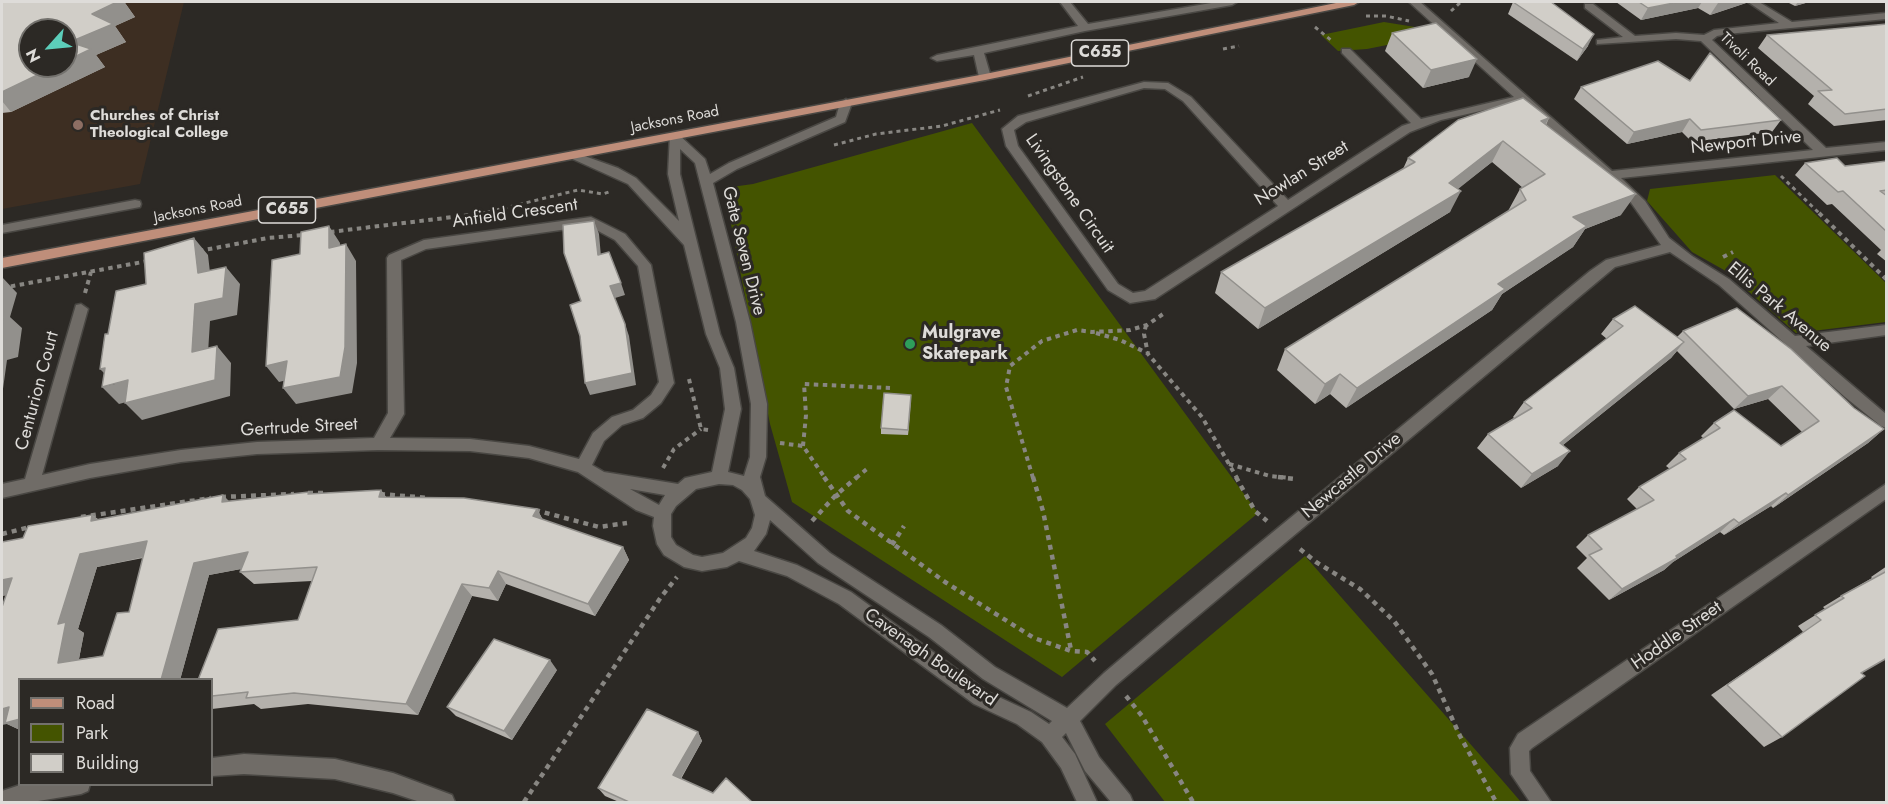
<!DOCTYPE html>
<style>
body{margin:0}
#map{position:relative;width:1888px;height:804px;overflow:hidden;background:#2c2925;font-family:Jost,sans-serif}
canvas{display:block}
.frame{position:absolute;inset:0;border:3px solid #dedcd9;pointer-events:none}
.legend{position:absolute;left:18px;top:678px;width:195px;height:108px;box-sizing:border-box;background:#2c2925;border:2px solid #73716d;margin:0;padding:8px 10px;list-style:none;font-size:18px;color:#dedcd9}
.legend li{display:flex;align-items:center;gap:12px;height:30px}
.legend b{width:30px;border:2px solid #73716d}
.north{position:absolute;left:18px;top:18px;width:60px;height:60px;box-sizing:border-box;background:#2c2925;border:2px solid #73716d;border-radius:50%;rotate:243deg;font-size:16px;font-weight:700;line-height:24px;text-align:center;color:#dedcd9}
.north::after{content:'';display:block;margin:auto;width:21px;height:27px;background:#5cceba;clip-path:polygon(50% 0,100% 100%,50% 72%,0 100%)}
</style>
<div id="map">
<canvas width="1888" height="804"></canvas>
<div class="frame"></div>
<ul class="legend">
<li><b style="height:8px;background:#bf8e7a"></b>Road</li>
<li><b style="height:16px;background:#445400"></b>Park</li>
<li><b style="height:16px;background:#d1cec8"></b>Building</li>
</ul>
<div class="north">N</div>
</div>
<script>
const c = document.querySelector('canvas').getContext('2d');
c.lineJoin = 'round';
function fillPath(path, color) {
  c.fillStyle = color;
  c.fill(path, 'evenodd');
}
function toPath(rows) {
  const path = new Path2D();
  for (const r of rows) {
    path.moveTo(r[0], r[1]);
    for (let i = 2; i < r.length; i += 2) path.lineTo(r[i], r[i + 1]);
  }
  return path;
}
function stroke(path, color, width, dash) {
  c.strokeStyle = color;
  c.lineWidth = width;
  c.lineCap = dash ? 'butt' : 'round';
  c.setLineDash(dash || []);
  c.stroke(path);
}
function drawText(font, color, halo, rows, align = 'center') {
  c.font = font + ' Jost,sans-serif';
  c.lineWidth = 6;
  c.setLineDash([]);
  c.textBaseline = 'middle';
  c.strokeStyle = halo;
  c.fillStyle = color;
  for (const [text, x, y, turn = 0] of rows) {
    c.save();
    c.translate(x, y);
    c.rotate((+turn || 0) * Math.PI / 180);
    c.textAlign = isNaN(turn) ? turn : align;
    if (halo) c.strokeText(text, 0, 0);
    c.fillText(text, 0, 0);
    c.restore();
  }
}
fillPath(toPath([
 [2,2,184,2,140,184,2,209],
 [30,30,66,30,66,66,30,66]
]), '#3d2e22');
fillPath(toPath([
 [1384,22,1415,27,1427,37,1367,49,1338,51,1321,35],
 [972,123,1258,513,1062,677,792,502,770,424,724,188,753,184],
 [1775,175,1886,283,1886,322,1796,333,1724,270,1692,252,1647,201,1650,189],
 [1305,556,1502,780,1521,802,1165,802,1105,724]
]), '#445400');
const minor = toPath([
 [1060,2,1070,2,1088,24,1217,2,1237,2,1232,5,1085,31,984,53,991,77,985,80,979,77,974,55,937,61,931,58,937,55,1078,26,1060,2],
 [1409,2,1420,2,1612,171,1813,150,1701,41,1676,39,1597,44,1597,40,1623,37,1585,8,1585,4,1593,4,1635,36,1676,33,1704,35,1714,30,1779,23,1748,2,1759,2,1792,22,1886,13,1886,19,1727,34,1717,36,1712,40,1826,148,1886,142,1886,150,1621,178,1645,201,1669,238,1692,256,1729,279,1795,336,1886,325,1886,335,1806,346,1886,414,1886,428,1881,426,1845,397,1719,285,1670,252,1615,267,1182,629,1116,685,1080,721,1099,757,1130,795,1133,802,1111,802,1085,771,1066,733,1062,737,1075,754,1097,802,1077,802,1061,768,1042,742,1017,724,974,704,839,604,787,576,739,561,727,567,702,571,684,567,664,555,657,544,653,526,654,517,636,510,578,472,529,458,470,451,378,450,257,454,181,462,90,478,2,498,2,484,25,479,76,305,81,304,88,309,42,475,90,464,181,450,257,442,374,438,388,413,387,258,389,255,424,240,591,217,625,234,651,265,674,383,661,403,643,418,622,425,604,441,592,465,604,472,678,484,685,478,712,472,725,409,720,368,706,334,684,245,628,184,566,156,568,153,576,153,618,168,636,178,679,221,668,174,670,134,678,134,705,159,710,174,729,163,836,117,840,103,846,99,852,103,845,122,737,169,713,183,750,322,767,404,766,457,760,477,765,496,830,553,941,625,995,667,1067,708,1104,673,1170,617,1590,271,1606,260,1661,245,1627,197,1520,102,1441,120,1410,132,1155,299,1130,303,1108,290,1006,146,1002,129,1018,116,1144,82,1168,83,1191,97,1288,200,1402,126,1411,123,1342,53,1342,49,1350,49,1421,119,1514,97,1409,2],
 [1144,88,1165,89,1183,101,1278,206,1145,291,1133,293,1118,284,1018,146,1014,130,1026,122,1144,88],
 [680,149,695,163,736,322,751,404,750,457,744,476,728,472,741,409,734,368,720,334,680,174,680,149],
 [589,226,615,240,638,266,659,382,651,395,633,410,612,417,593,433,579,459,529,446,470,439,390,438,404,414,401,260,426,249,589,226],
 [719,484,733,485,742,490,750,499,755,515,752,528,746,538,723,553,702,557,693,555,676,545,671,537,671,514,676,506,696,489,719,484],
 [630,489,665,495,659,505,630,489],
 [770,520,818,563,929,637,983,679,1052,721,1049,724,1031,712,988,692,851,592,797,565,754,551,766,534,770,520],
 [135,200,140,201,141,204,140,207,2,233,2,225,135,200],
 [1886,484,1886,499,1532,748,1529,751,1530,771,1551,802,1530,802,1511,774,1510,748,1518,734,1886,484],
 [244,754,335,759,393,773,452,795,455,802,420,802,393,793,335,779,244,774,212,776,212,758,244,754],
 [23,784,90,784,88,791,81,794,32,802,2,802,2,791,23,784]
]);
const major = toPath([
 [1341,2,1359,2,1354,5,985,80,2,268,2,258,985,74,1341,2]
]);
stroke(minor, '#494743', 3);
stroke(major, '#494743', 3);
stroke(toPath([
 [1451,11,1461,2],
 [1366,16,1386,16,1409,21],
 [1315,27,1332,41],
 [1223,49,1239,46],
 [1028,96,1083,77],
 [834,145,876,134,942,126,1000,110],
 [1781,176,1820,214],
 [480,214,578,190,603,194,609,192]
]), '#888682', 3, [4, 4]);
stroke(toPath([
 [1819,213,1886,279],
 [330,232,486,213],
 [199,251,268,238,304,235],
 [1723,257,1733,252],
 [2,288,148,261],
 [85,293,91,272],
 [1146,325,1144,334,1148,354,1202,417,1237,478],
 [1096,333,1120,340,1147,353],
 [689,379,701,429,708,430],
 [780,443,803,446,825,478],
 [803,446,806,415,804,384,890,388],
 [1229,464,1270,476,1290,478],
 [663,468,674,449,701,429],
 [856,478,868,468],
 [1033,478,1006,387,1010,366,1042,341,1077,330,1092,332,1130,330,1147,325,1166,312]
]), '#888682', 4, [4.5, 4.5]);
stroke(toPath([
 [824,477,848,511,945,582,1034,638,1071,651,1087,652,1095,661],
 [1033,477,1043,511,1071,650],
 [1236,477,1255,511,1267,521],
 [1278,477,1295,479],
 [308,493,324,493],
 [380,494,429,498],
 [221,497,294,494],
 [535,510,599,527,627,523],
 [81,517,211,498],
 [812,521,836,495,857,477],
 [2,534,30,527],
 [892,545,904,526],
 [1300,549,1316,562,1360,589,1394,621,1432,674,1460,736,1496,802],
 [1126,696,1142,716,1193,802],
 [524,802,661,597,677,577]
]), '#888682', 4.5, [5, 5]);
fillPath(minor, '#706c67');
fillPath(major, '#bf8e7a');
fillPath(toPath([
 [2,2,129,2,125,3,135,17,115,26,126,42,96,55,105,67,11,112,2,113],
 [1513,2,1588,46,1577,61,1508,14],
 [1616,2,1747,2,1746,3,1710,15,1698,8,1641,20],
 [1787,2,1809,2,1795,6],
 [1887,24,1887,120,1834,126,1808,104,1814,96,1758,48,1767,35],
 [1392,33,1469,77,1423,88,1385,51],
 [1690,81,1781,120,1772,132,1692,142,1682,132,1627,144,1574,99,1581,87],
 [1549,118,1546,125,1621,215,1585,229,1573,247,1502,294,1492,310,1346,408,1330,394,1315,404,1277,370,1285,349,1508,211,1520,189,1523,188,1492,162,1457,189,1450,212,1258,329,1215,293,1221,272,1403,169,1408,158],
 [1887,161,1887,262,1877,254,1881,250,1832,204,1827,205,1795,175,1805,163,1845,166],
 [1613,319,1677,337,1683,331,1854,408,1884,429,1868,443,1773,508,1771,506,1724,535,1720,532,1673,562,1664,570,1609,600,1577,568,1587,558,1576,547,1588,535,1637,509,1627,499,1639,487,1670,469,1666,466,1679,453,1703,438,1701,436,1714,423,1781,446,1802,432,1768,399,1734,409,1677,351,1671,358,1563,445,1558,466,1521,488,1477,448,1488,434,1514,418,1513,417,1524,402,1607,339,1601,334],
 [911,395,908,435,881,434,881,428],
 [381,490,386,497,537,509,543,520,623,547,629,560,595,616,506,584,498,601,472,596,418,715,308,704,261,709,254,704,212,709,212,680,298,620,312,581,254,584,240,572,241,569,209,575,180,680,20,680,20,730,7,724,6,595,2,596,2,542,23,538,92,515,98,519,229,501,311,494],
 [143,558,129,612,103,656,79,659,84,633,78,629,97,567],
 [1887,566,1887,658,1861,673,1782,737,1764,747,1711,695,1803,632,1798,626,1825,609,1823,607,1841,596,1872,578,1871,577],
 [557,670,512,740,456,716,447,707],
 [698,732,702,741,681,779,713,793,752,802,619,802,605,796,598,788]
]), '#b4b1ac');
fillPath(toPath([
 [105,2,129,2,125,3,135,17,115,26,126,42,96,55,105,67,11,112,2,101,2,92,56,66,66,66,66,61,70,42,92,14],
 [1679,2,1702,2,1698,8,1641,20,1648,8],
 [1723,2,1747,2,1746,3,1710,15,1718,3],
 [1798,2,1809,2,1795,6],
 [1594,34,1588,46,1577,61,1583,49],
 [1477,59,1469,77,1423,88,1431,70],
 [1549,118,1537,139,1541,121],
 [1690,119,1682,132,1627,144,1634,132],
 [1503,141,1492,162,1438,205,1461,191,1450,212,1258,329,1265,308,1449,183],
 [1636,194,1621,215,1585,229,1573,247,1502,294,1492,310,1346,408,1357,388,1498,284,1573,217],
 [594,221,599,234,602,268,598,255],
 [329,226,340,243,339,265,329,248],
 [194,238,208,255,212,290,198,273],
 [346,244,356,261,357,363,352,393,296,404,283,388],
 [226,267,240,284,237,315,210,321,207,369,192,352,195,304],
 [2,277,17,293,10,317,22,328,18,357,7,360,2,396],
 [621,283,625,295,615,298,610,286],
 [625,324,629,336,636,385,590,395,585,383],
 [1684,342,1671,358,1548,457,1560,443],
 [217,346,231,363,230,396,142,420,125,403],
 [287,361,299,377,279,382,266,366],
 [105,368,128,380,145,397,119,404,102,387,115,384,100,369],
 [1340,374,1330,394,1315,404,1325,384],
 [1782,386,1768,399,1734,409,1748,396],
 [911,395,911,401,908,435,908,430],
 [1884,429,1868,443,1773,508,1788,495],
 [1570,451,1558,466,1521,488,1532,474],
 [381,490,391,504,379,497],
 [1786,493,1771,506,1724,535,1739,523],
 [223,495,237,509,222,502],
 [537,509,544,522,533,516],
 [92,515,109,528,91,521],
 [1734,519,1720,532,1673,562,1664,570,1609,600,1622,589,1676,556],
 [147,541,163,553,97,567,78,629,84,633,76,674,58,663,58,624,80,554],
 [623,547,629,560,595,616,588,604],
 [248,552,262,565,209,575,180,680,161,680,194,563],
 [498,571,506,584,498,601,489,588],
 [12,578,30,591,2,596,2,580],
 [462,584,472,596,418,715,406,704],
 [550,660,557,670,512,740,504,731],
 [9,707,20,712,20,730,7,724,2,725,2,709],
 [698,732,702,741,678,783,673,775]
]), '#92908c');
const building = toPath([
 [2,2,117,2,92,14,113,24,70,42,91,49,66,61,66,30,30,30,30,66,56,66,2,92,2,2],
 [1513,2,1551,2,1594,34,1583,49,1513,2],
 [1639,2,1679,2,1648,8,1639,2],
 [1436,23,1477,59,1431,70,1392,33,1436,23],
 [1887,24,1887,109,1845,114,1818,91,1832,90,1767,35,1887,24],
 [1710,53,1781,120,1701,130,1690,119,1634,132,1581,87,1658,61,1690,81,1710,53],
 [1523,98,1549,118,1541,121,1636,194,1573,217,1587,226,1498,284,1505,289,1357,388,1340,374,1325,384,1285,349,1526,200,1520,189,1545,174,1503,141,1449,183,1461,191,1265,308,1221,272,1415,162,1408,158,1458,120,1523,98],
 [1837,158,1845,166,1887,161,1887,190,1880,191,1887,196,1887,232,1843,191,1838,192,1805,163,1837,158],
 [594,221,598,255,609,252,621,283,610,286,625,324,632,373,585,383,580,336,570,305,581,301,564,253,563,225,594,221],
 [329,226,329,248,346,244,345,347,340,377,283,388,287,361,266,366,272,260,300,254,301,232,329,226],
 [194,238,198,273,226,267,223,298,195,304,192,352,217,346,215,380,125,403,128,380,102,387,105,368,100,369,105,334,108,334,116,291,146,284,144,253,194,238],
 [1635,306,1684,342,1560,443,1570,451,1532,474,1488,434,1532,408,1524,402,1623,326,1613,319,1635,306],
 [1737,308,1791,349,1854,408,1884,429,1788,495,1786,493,1739,523,1734,519,1676,556,1677,558,1622,589,1589,555,1602,549,1588,535,1654,500,1639,487,1686,459,1679,453,1720,428,1714,423,1734,410,1781,446,1819,421,1782,386,1748,396,1683,331,1737,308],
 [4,311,2,326,2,312,4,311],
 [884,393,911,395,908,430,881,428,884,393],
 [381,490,379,497,464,498,537,509,533,516,623,547,588,604,498,571,489,588,462,584,406,704,294,693,246,698,248,692,212,696,212,680,198,680,218,629,298,620,317,567,240,572,248,552,194,563,161,680,20,680,20,719,5,723,9,707,2,709,2,607,12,578,2,580,2,542,23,538,28,526,92,515,91,521,223,495,222,502,309,492,308,494,381,490],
 [147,541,129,612,117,613,103,656,58,663,66,622,58,624,80,554,147,541],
 [1887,571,1887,658,1861,673,1865,676,1782,737,1727,685,1821,620,1815,615,1844,598,1841,596,1887,571],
 [494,639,550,660,504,731,447,707,494,639],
 [647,709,698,732,673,775,713,793,726,778,752,802,629,802,598,788,647,709]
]);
fillPath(building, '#d1cec8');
stroke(building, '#92908c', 1.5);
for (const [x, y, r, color] of [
 [78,125,6,"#8d6e63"],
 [910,344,6,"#2e9e5b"]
]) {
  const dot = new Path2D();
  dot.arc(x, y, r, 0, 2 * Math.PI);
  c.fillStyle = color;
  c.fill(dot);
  stroke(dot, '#2c2925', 2);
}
drawText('15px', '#dedcd9', '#2c2925', [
 ["Tivoli Road",1747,60,44],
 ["Jacksons Road",675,120,-11],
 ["Jacksons Road",198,210,-11]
]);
drawText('bold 15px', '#dedcd9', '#2c2925', [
 ["Churches of Christ",90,116],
 ["Theological College",90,133]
], 'left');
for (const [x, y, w] of [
 [1100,53,57],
 [287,210,57]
]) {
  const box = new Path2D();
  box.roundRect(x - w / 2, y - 13, w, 26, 4.5);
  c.fillStyle = '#2c2925';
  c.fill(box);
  stroke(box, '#dedcd9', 1.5);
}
drawText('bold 16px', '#dedcd9', null, [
 ["C655",1100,53],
 ["C655",287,210]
]);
drawText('18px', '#dedcd9', '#2c2925', [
 ["Newport Drive",1746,143,-6],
 ["Nowlan Street",1302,174,-32],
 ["Livingstone Circuit",1069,194,55],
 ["Anfield Crescent",515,214,-8],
 ["Gate Seven Drive",743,251,76],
 ["Ellis Park Avenue",1779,308,40],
 ["Centurion Court",38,391,-75],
 ["Gertrude Street",299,428,-3],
 ["Newcastle Drive",1352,476,-40],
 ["Hoddle Street",1677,636,-35],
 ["Cavenagh Boulevard",930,658,35]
]);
drawText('bold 18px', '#dedcd9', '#2c2925', [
 ["Mulgrave",922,334],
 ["Skatepark",922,355]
], 'left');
</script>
